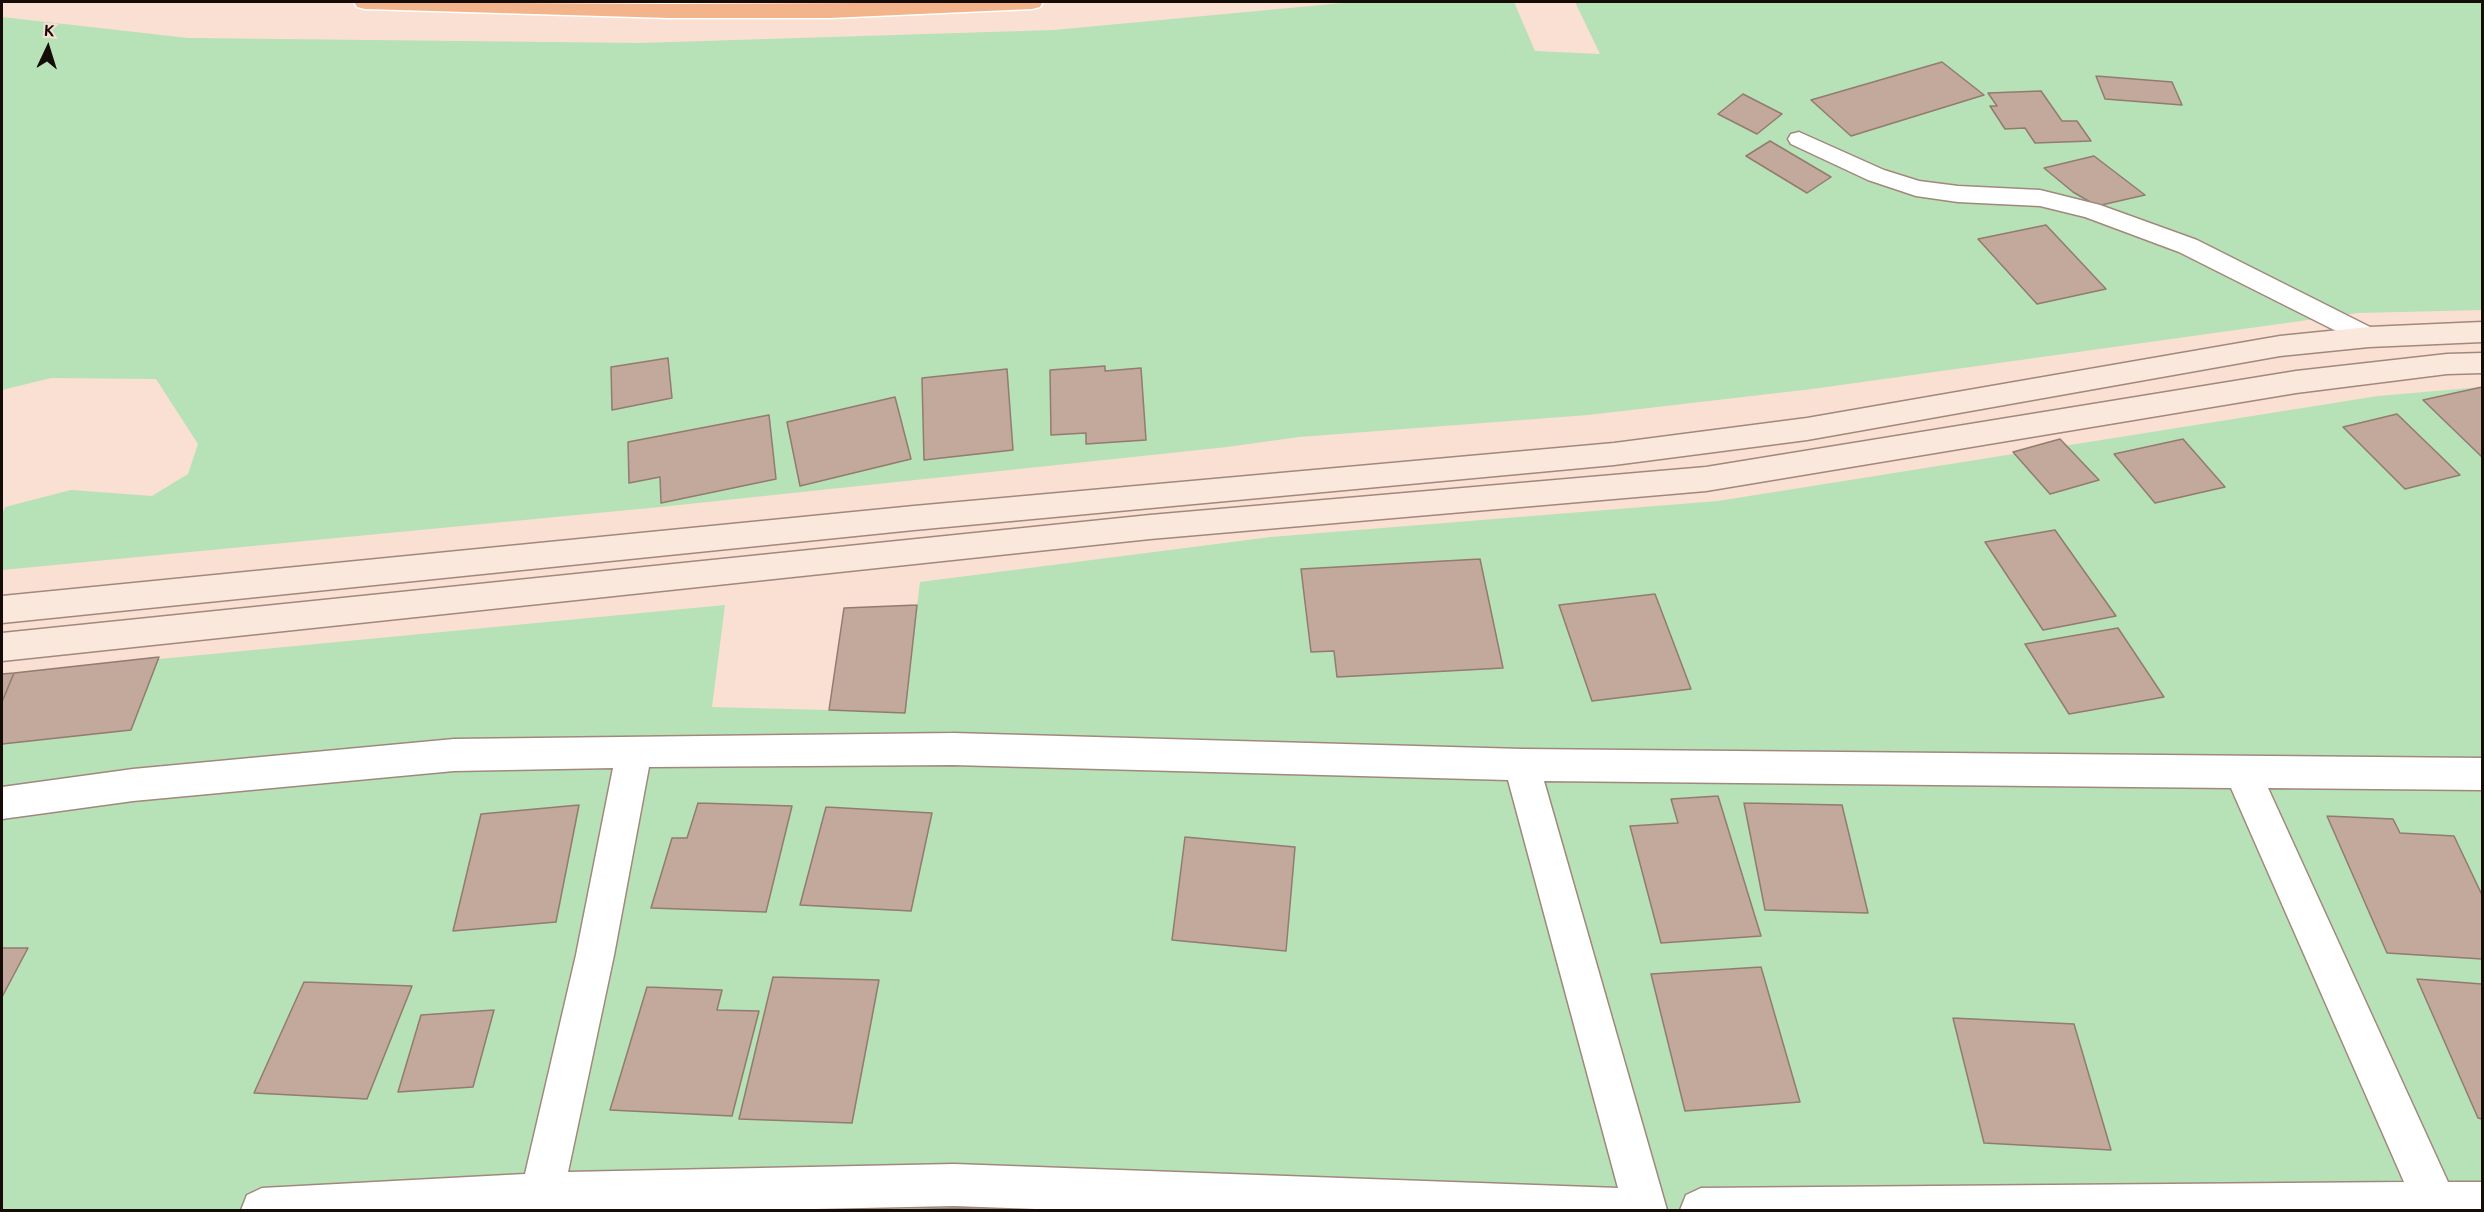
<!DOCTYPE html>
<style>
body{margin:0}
#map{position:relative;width:2484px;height:1212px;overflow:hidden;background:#fadfd3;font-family:Ubuntu,sans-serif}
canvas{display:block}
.frame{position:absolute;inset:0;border:3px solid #150c08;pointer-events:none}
.north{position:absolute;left:18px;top:18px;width:60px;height:60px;-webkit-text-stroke:4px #fadfd3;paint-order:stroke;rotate:4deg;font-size:16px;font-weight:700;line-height:24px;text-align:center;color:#150c08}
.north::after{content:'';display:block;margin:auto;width:21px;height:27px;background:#150c08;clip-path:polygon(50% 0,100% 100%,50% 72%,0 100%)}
</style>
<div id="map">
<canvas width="2484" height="1212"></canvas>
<div class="frame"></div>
<div class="north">K</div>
</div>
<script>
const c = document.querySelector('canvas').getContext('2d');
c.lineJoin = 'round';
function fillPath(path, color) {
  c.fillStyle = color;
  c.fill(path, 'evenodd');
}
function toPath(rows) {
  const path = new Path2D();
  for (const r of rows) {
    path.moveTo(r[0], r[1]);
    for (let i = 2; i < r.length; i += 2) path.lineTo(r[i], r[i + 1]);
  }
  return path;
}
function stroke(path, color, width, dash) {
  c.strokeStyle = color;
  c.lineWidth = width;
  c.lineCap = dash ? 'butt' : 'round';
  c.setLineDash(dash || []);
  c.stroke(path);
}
fillPath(toPath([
 [1354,2,1514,2,1535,51,1600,54,1575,2,2482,2,2482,310,2358,313,1812,389,1588,415,1299,437,1227,447,660,507,2,570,2,515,5,507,71,490,152,496,188,474,198,444,156,379,51,378,2,390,2,17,188,38,640,43,1054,30],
 [2482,387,2482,1210,2,1210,2,674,725,605,712,707,904,712,920,582,1271,537,1718,501,2378,396]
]), '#b7e1b6');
const building = toPath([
 [1942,62,1984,95,1851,136,1811,100,1942,62],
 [2096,76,2172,82,2182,105,2105,99,2096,76],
 [2041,91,2062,121,2077,121,2091,141,2035,143,2025,128,2005,129,1990,106,1997,106,1988,93,2041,91],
 [1743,94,1782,114,1757,134,1718,114,1743,94],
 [1770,141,1831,177,1807,193,1746,156,1770,141],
 [2094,156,2145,195,2097,206,2073,192,2044,168,2094,156],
 [2046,225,2106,289,2037,304,1978,239,2046,225],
 [668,358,672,398,612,410,611,367,668,358],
 [1105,366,1105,371,1141,368,1146,440,1086,444,1086,433,1051,435,1050,370,1105,366],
 [1007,369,1013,450,924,460,922,378,1007,369],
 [2482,387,2482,457,2423,400,2482,387],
 [895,397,911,459,800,486,787,422,895,397],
 [2397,414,2460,475,2405,489,2343,427,2397,414],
 [769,415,776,479,661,503,660,477,629,483,628,442,769,415],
 [2060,439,2099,480,2050,494,2013,452,2060,439],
 [2183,439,2225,487,2155,503,2114,454,2183,439],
 [2055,530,2116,616,2043,630,1985,542,2055,530],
 [1480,559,1503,668,1337,677,1334,651,1311,652,1301,569,1480,559],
 [1655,594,1691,689,1592,701,1559,605,1655,594],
 [917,605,905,713,829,710,844,608,917,605],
 [2118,628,2164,697,2069,714,2025,644,2118,628],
 [159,657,131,730,2,744,2,702,14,673,159,657],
 [14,673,2,702,2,674,14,673],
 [1718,796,1761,936,1661,943,1630,826,1678,823,1671,799,1718,796],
 [698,803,792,806,766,912,651,908,672,838,687,838,698,803],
 [1744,803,1842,805,1868,913,1765,910,1744,803],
 [579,805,556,922,453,931,481,814,579,805],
 [826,807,932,813,911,911,800,905,826,807],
 [2327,816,2393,819,2400,833,2454,836,2482,895,2482,959,2387,953,2327,816],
 [1185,837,1295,847,1286,951,1172,940,1185,837],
 [2,948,28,948,2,997,2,948],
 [1761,967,1800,1102,1685,1111,1651,974,1761,967],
 [773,977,879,980,852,1123,739,1119,773,977],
 [2417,979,2482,984,2482,1119,2478,1118,2417,979],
 [304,982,412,986,367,1099,254,1093,304,982],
 [647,987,722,990,717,1010,759,1011,732,1116,610,1110,647,987],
 [494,1010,473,1087,398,1092,421,1015,494,1010],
 [1953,1018,2074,1024,2111,1150,1984,1143,1953,1018],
 [1002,1207,1002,1210,897,1210,1002,1207]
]);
fillPath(building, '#c2a99c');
stroke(building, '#927b6f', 1.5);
const service = toPath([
 [1799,132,1884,170,1919,181,1958,186,2040,190,2100,205,2197,240,2378,331,2382,337,2378,343,2369,346,2360,343,2179,252,2085,217,2040,206,1958,202,1916,196,1868,180,1791,144,1788,139,1791,134,1799,132]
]);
const minor = toPath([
 [953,733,1522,749,2482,758,2482,790,2268,788,2448,1182,2482,1182,2482,1210,1680,1210,1686,1195,1701,1188,2404,1182,2231,788,1544,781,1667,1210,1063,1210,954,1206,770,1210,241,1210,247,1195,262,1188,525,1174,576,955,613,768,454,771,133,801,2,819,2,787,133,769,454,739,953,733],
 [953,765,1508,780,1618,1188,954,1164,568,1172,614,955,649,767,953,765]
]);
const secondary = toPath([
 [2482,322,2482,342,2369,347,2280,356,1807,440,1614,465,914,530,2,623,2,596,914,506,1614,443,1807,418,2280,336,2369,327,2482,322],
 [2482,353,2482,373,2447,374,2296,393,1706,491,1150,539,2,661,2,633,1150,515,1706,467,2296,371,2447,354,2482,353]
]);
const motorway = toPath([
 [354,2,669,4,1043,2,1040,7,1032,9,830,18,669,18,365,9,357,7,354,2]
]);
stroke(service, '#a1887d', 3);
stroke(minor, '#a1887d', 3);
stroke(secondary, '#a1887d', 3);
stroke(motorway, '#fff', 3);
fillPath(service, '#fff');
fillPath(minor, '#fff');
fillPath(secondary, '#fbe8dc');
fillPath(motorway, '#f3b48c');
</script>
